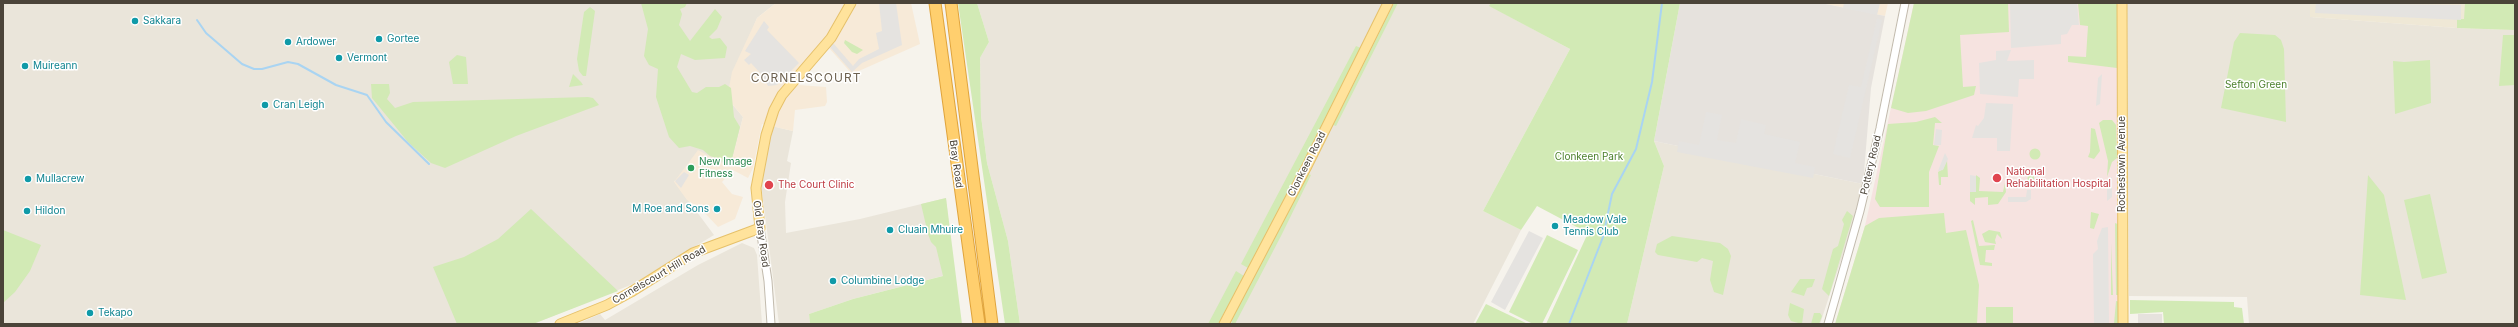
<!DOCTYPE html>
<style>
body{margin:0}
#map{position:relative;width:2518px;height:327px;overflow:hidden;background:#f6f3ec;font-family:Inter,sans-serif}
canvas{display:block}
.frame{position:absolute;inset:0;border:4px solid #4b4439;pointer-events:none}
</style>
<div id="map">
<canvas width="2518" height="327"></canvas>
<div class="frame"></div>
</div>
<script>
const c = document.querySelector('canvas').getContext('2d');
c.lineJoin = 'round';
function fillPath(path, color) {
  c.fillStyle = color;
  c.fill(path, 'evenodd');
}
function toPath(rows) {
  const path = new Path2D();
  for (const r of rows) {
    if (r.length === 3) {
      path.moveTo(r[0] + r[2], r[1]);
      path.arc(r[0], r[1], r[2], 0, 2 * Math.PI);
      continue;
    }
    path.moveTo(r[0], r[1]);
    for (let i = 2; i < r.length; i += 2) path.lineTo(r[i], r[i + 1]);
  }
  return path;
}
function stroke(path, color, width, dash) {
  c.strokeStyle = color;
  c.lineWidth = width;
  c.lineCap = dash ? 'butt' : 'round';
  c.setLineDash(dash || []);
  c.stroke(path);
}
function drawText(font, color, halo, rows, align = 'center') {
  c.font = font + ' Inter,sans-serif';
  c.lineWidth = 3;
  c.setLineDash([]);
  c.textBaseline = 'middle';
  c.strokeStyle = halo;
  c.fillStyle = color;
  for (const [text, x, y, turn = 0] of rows) {
    c.save();
    c.translate(x, y);
    c.rotate((+turn || 0) * Math.PI / 180);
    c.textAlign = isNaN(turn) ? turn : align;
    if (halo) c.strokeText(text, 0, 0);
    c.fillText(text, 0, 0);
    c.restore();
  }
}
fillPath(toPath([
 [3,3,776,3,757,18,727,98,743,117,730,168,674,181,714,235,633,284,533,324,3,324],
 [977,3,1491,3,1490,6,1570,49,1483,211,1521,230,1473,324,1020,324,1008,241,987,163,981,116,980,58,989,42],
 [2127,3,2310,3,2311,17,2457,28,2515,30,2515,324,2249,324,2247,297,2129,296],
 [772,126,793,131,787,161,791,163,785,202,786,233,860,219,946,198,954,273,853,299,809,314,810,324,779,324,761,184],
 [1654,141,1863,184,1861,200,1820,324,1627,324,1664,166],
 [742,243,754,248,757,255,762,324,577,324,600,314,605,320,698,265]
]), '#eae5da');
fillPath(toPath([
 [776,3,911,3,920,44,852,74,829,48,798,85,826,87,827,102,825,106,795,110,793,131,762,124,753,168,748,178,733,170,722,182,732,194,743,197,735,219,718,227,701,209,687,200,674,182,698,150,730,167,743,117,727,98,732,72,757,18],
 [1821,3,1888,3,1885,16]
]), '#f7ead8');
fillPath(toPath([
 [1680,3,1821,3,1885,16,1871,88,1863,184,1654,141],
 [2138,314,2162,314,2162,324,2138,324]
]), '#e6e2dd');
fillPath(toPath([
 [2310,3,2515,3,2515,30,2457,28,2310,17]
]), '#efe8d6');
fillPath(toPath([
 [1914,3,2117,3,2119,324,1835,324,1865,226]
]), '#f6e3e0');
fillPath(toPath([
 [641,3,687,3,685,7,680,9,682,14,679,25,690,41,715,9,722,17,717,29,709,37,712,39,720,38,727,47,725,58,695,60,681,54,677,67,692,92,697,93,706,87,719,87,725,84,731,88,734,117,740,127,731,163,726,165,720,159,710,156,703,150,690,146,679,148,669,137,656,97,658,69,649,65,644,56,648,29],
 [958,3,977,3,989,42,980,58,981,116,987,163,1008,241,1020,324,1005,324],
 [1394,3,1398,3,1336,126,1333,125],
 [1491,3,1680,3,1654,141,1664,166,1627,324,1546,324,1588,233,1537,206,1521,230,1483,211,1570,49,1489,6],
 [1914,3,2008,3,2009,32,1960,35,1963,87,1976,86,1974,95,1926,111,1908,113,1891,108],
 [2078,3,2117,3,2117,68,2068,62,2068,56,2086,57,2088,26,2080,25],
 [2465,3,2515,3,2515,30,2457,28,2457,19,2464,19],
 [590,7,595,11,586,76,583,76,579,71,577,59,584,12],
 [2240,33,2275,35,2281,40,2284,49,2286,122,2221,108,2234,42],
 [2503,35,2515,35,2515,85,2499,86],
 [845,40,863,50,857,54,852,52,844,43],
 [1356,46,1361,48,1324,124,1248,268,1241,264],
 [457,55,466,57,468,84,453,84,449,62],
 [2430,60,2431,103,2395,114,2393,61,2404,62],
 [573,74,581,82,583,85,569,87],
 [371,84,389,84,390,93,387,99,395,108,413,102,588,97,593,98,599,105,516,136,445,168,431,163,408,142,372,98],
 [1935,117,1942,123,1935,123,1933,145,1939,146,1929,172,1929,207,1880,207,1875,199,1888,124,1916,122],
 [2103,120,2112,120,2116,125,2117,158,2112,162,2107,177,2108,161,2099,123],
 [2091,128,2095,129,2100,151,2094,159,2088,157,2090,152],
 [2035,154,5.5],
 [1947,160,1948,177,1941,177,1941,185,1939,185,1938,172,1943,169],
 [2028,173,2034,173,2034,184,2039,186,2027,186],
 [1308,174,1311,175,1281,236,1235,324,1232,324,1231,318],
 [1976,175,1980,178,1979,191,2003,192,2005,183,2006,192,1998,204,1988,205,1988,197,1975,198,1975,205,1970,201,1970,192,1976,192],
 [2368,175,2384,195,2406,300,2360,295],
 [2430,194,2447,273,2422,279,2404,200],
 [946,198,962,324,810,324,809,314,853,299,943,276,936,247,931,242,928,234,921,204],
 [531,209,618,291,533,324,457,324,433,267,464,257,498,239],
 [1847,211,1853,216,1829,296,1822,289,1833,249,1838,246,1844,224,1842,220],
 [2091,212,2099,214,2094,229,2090,228],
 [1944,213,1946,233,1966,230,1979,285,1977,324,1835,324,1865,226,1879,218],
 [1973,220,1979,246,1995,245,1994,250,1986,250,1985,262,1992,263,1992,266,1980,265,1971,221],
 [2115,223,2120,225,2120,295,2116,295],
 [3,230,41,245,30,271,15,292,3,303],
 [1989,230,2000,232,2002,239,1997,234,1995,240,1996,244,1985,242,1982,234],
 [1547,235,1578,250,1542,324,1533,324,1509,312],
 [1672,236,1720,243,1728,249,1731,256,1723,295,1714,292,1710,280,1713,261,1702,258,1697,262,1658,255,1655,252,1657,244],
 [2111,243,2113,295,2111,295],
 [1236,271,1244,276,1218,324,1208,324],
 [1800,279,1815,279,1812,287,1807,288,1804,296,1791,292],
 [2130,300,2234,302,2234,307,2242,308,2244,324,2164,324,2163,312,2130,314],
 [2116,301,2120,302,2120,324,2114,324],
 [1790,303,1804,309,1802,324,1791,321,1788,315],
 [1486,304,1528,324,1475,324],
 [1986,307,2013,307,2013,324,1986,324],
 [1814,313,1820,313,1822,316,1819,324,1811,324]
]), '#d2eab5');
fillPath(toPath([
 [879,3,896,3,902,45,862,63,852,72,830,47,833,43,853,66,859,59,879,49,876,33,882,31],
 [1844,3,1880,3,1877,15,1843,8],
 [2010,3,2077,3,2079,25,2072,25,2067,34,2061,35,2061,44,2011,48],
 [2316,3,2461,5,2461,20,2315,13],
 [1877,18,1882,20,1850,158,1833,154,1849,85,1861,87],
 [764,21,769,27,767,30,799,63,777,85,768,86,763,76,751,63,749,65,744,60,751,54,745,51],
 [2011,50,2007,61,2034,60,2034,79,2019,79,2018,97,1980,94,1979,63,1996,60,1996,51],
 [2102,74,2100,104,2096,106,2098,78],
 [1986,103,2013,104,2010,151,1997,151,1997,138,1972,138,1976,125,1978,126,1984,118],
 [1706,112,1722,115,1717,140,1736,143,1741,119,1766,125,1764,134,1800,142,1795,163,1815,167,1813,178,1677,152,1679,141,1699,145],
 [1936,129,1942,130,1941,145,1934,145],
 [1945,153,1948,159,1943,170,1938,171],
 [684,172,689,175,681,188,675,181],
 [1970,175,1976,176,1976,192,1970,192],
 [2112,177,2112,197,2107,201,2107,180],
 [2027,190,2031,190,2031,199,2026,202,2008,202,2008,197,2026,197],
 [2108,227,2109,324,2094,324,2093,254,2098,249,2097,241,2102,228],
 [1529,231,1543,238,1505,310,1491,302]
]), '#e5e3e0');
stroke(toPath([
 [197,20,206,33,242,64,254,69,262,69,288,62,298,64,336,85,367,95,386,122,429,164],
 [1569,324,1603,237,1612,194,1636,149,1652,82,1662,3]
]), '#a9d4f2', 2);
const minor = toPath([
 [760,228,768,281,771,324],
 [1828,324,1860,211,1880,128,1905,3]
]);
const major = toPath([
 [2122,3,2123,324],
 [560,324,607,305,631,292,693,253,760,228,756,188,766,135,774,110,782,95,831,38,851,3],
 [1224,324,1306,168,1388,3]
]);
const highway = toPath([
 [935,3,979,324],
 [951,3,992,324]
]);
stroke(minor, '#c2bbae', 9);
stroke(major, '#e6c16a', 11);
stroke(highway, '#e0a43c', 13);
stroke(minor, '#fff', 7);
stroke(major, '#ffe39c', 9);
stroke(highway, '#ffcf6e', 11);
for (const [x, y, r, color] of [
 [135,21,4,"#0f9aa8"],
 [379,39,4,"#0f9aa8"],
 [288,42,4,"#0f9aa8"],
 [339,58,4,"#0f9aa8"],
 [25,66,4,"#0f9aa8"],
 [265,105,4,"#0f9aa8"],
 [691,168,4,"#2e9e5b"],
 [1997,178,5,"#e0444e"],
 [28,179,4,"#0f9aa8"],
 [769,185,5,"#e0444e"],
 [717,209,4,"#0f9aa8"],
 [27,211,4,"#0f9aa8"],
 [1555,226,4,"#0f9aa8"],
 [890,230,4,"#0f9aa8"],
 [833,281,4,"#0f9aa8"],
 [90,313,4,"#0f9aa8"]
]) {
  const dot = new Path2D();
  dot.arc(x, y, r, 0, 2 * Math.PI);
  c.fillStyle = color;
  c.fill(dot);
  stroke(dot, '#fff', 1.5);
}
drawText('10px', '#0d838f', '#fff', [
 ["Sakkara",143,21],
 ["Gortee",387,39],
 ["Ardower",296,42],
 ["Vermont",347,58],
 ["Muireann",33,66],
 ["Cran Leigh",273,105],
 ["Mullacrew",36,179],
 ["M Roe and Sons",709,209,"right"],
 ["Hildon",35,211],
 ["Meadow Vale",1563,220],
 ["Tennis Club",1563,232],
 ["Cluain Mhuire",898,230],
 ["Columbine Lodge",841,281],
 ["Tekapo",98,313]
], 'left');
drawText('10px', '#4a7f2a', '#fff', [
 ["Sefton Green",2256,85],
 ["Clonkeen Park",1589,157]
]);
drawText('10px', '#27864d', '#fff', [
 ["New Image",699,162],
 ["Fitness",699,174]
], 'left');
drawText('10px', '#4b4439', '#fff', [
 ["Bray Road",956,164,82],
 ["Clonkeen Road",1307,164,-63],
 ["Rochestown Avenue",2122,164,-90],
 ["Pottery Road",1871,165,-77],
 ["Old Bray Road",761,234,82],
 ["Cornelscourt Hill Road",659,275,-30]
]);
drawText('10px', '#be3a42', '#fff', [
 ["National",2006,172],
 ["Rehabilitation Hospital",2006,184],
 ["The Court Clinic",778,185]
], 'left');
c.letterSpacing = '1px';
drawText('12px', '#6e6250', '#fff', [
 ["CORNELSCOURT",806,78]
]);
c.letterSpacing = '0px';
</script>
